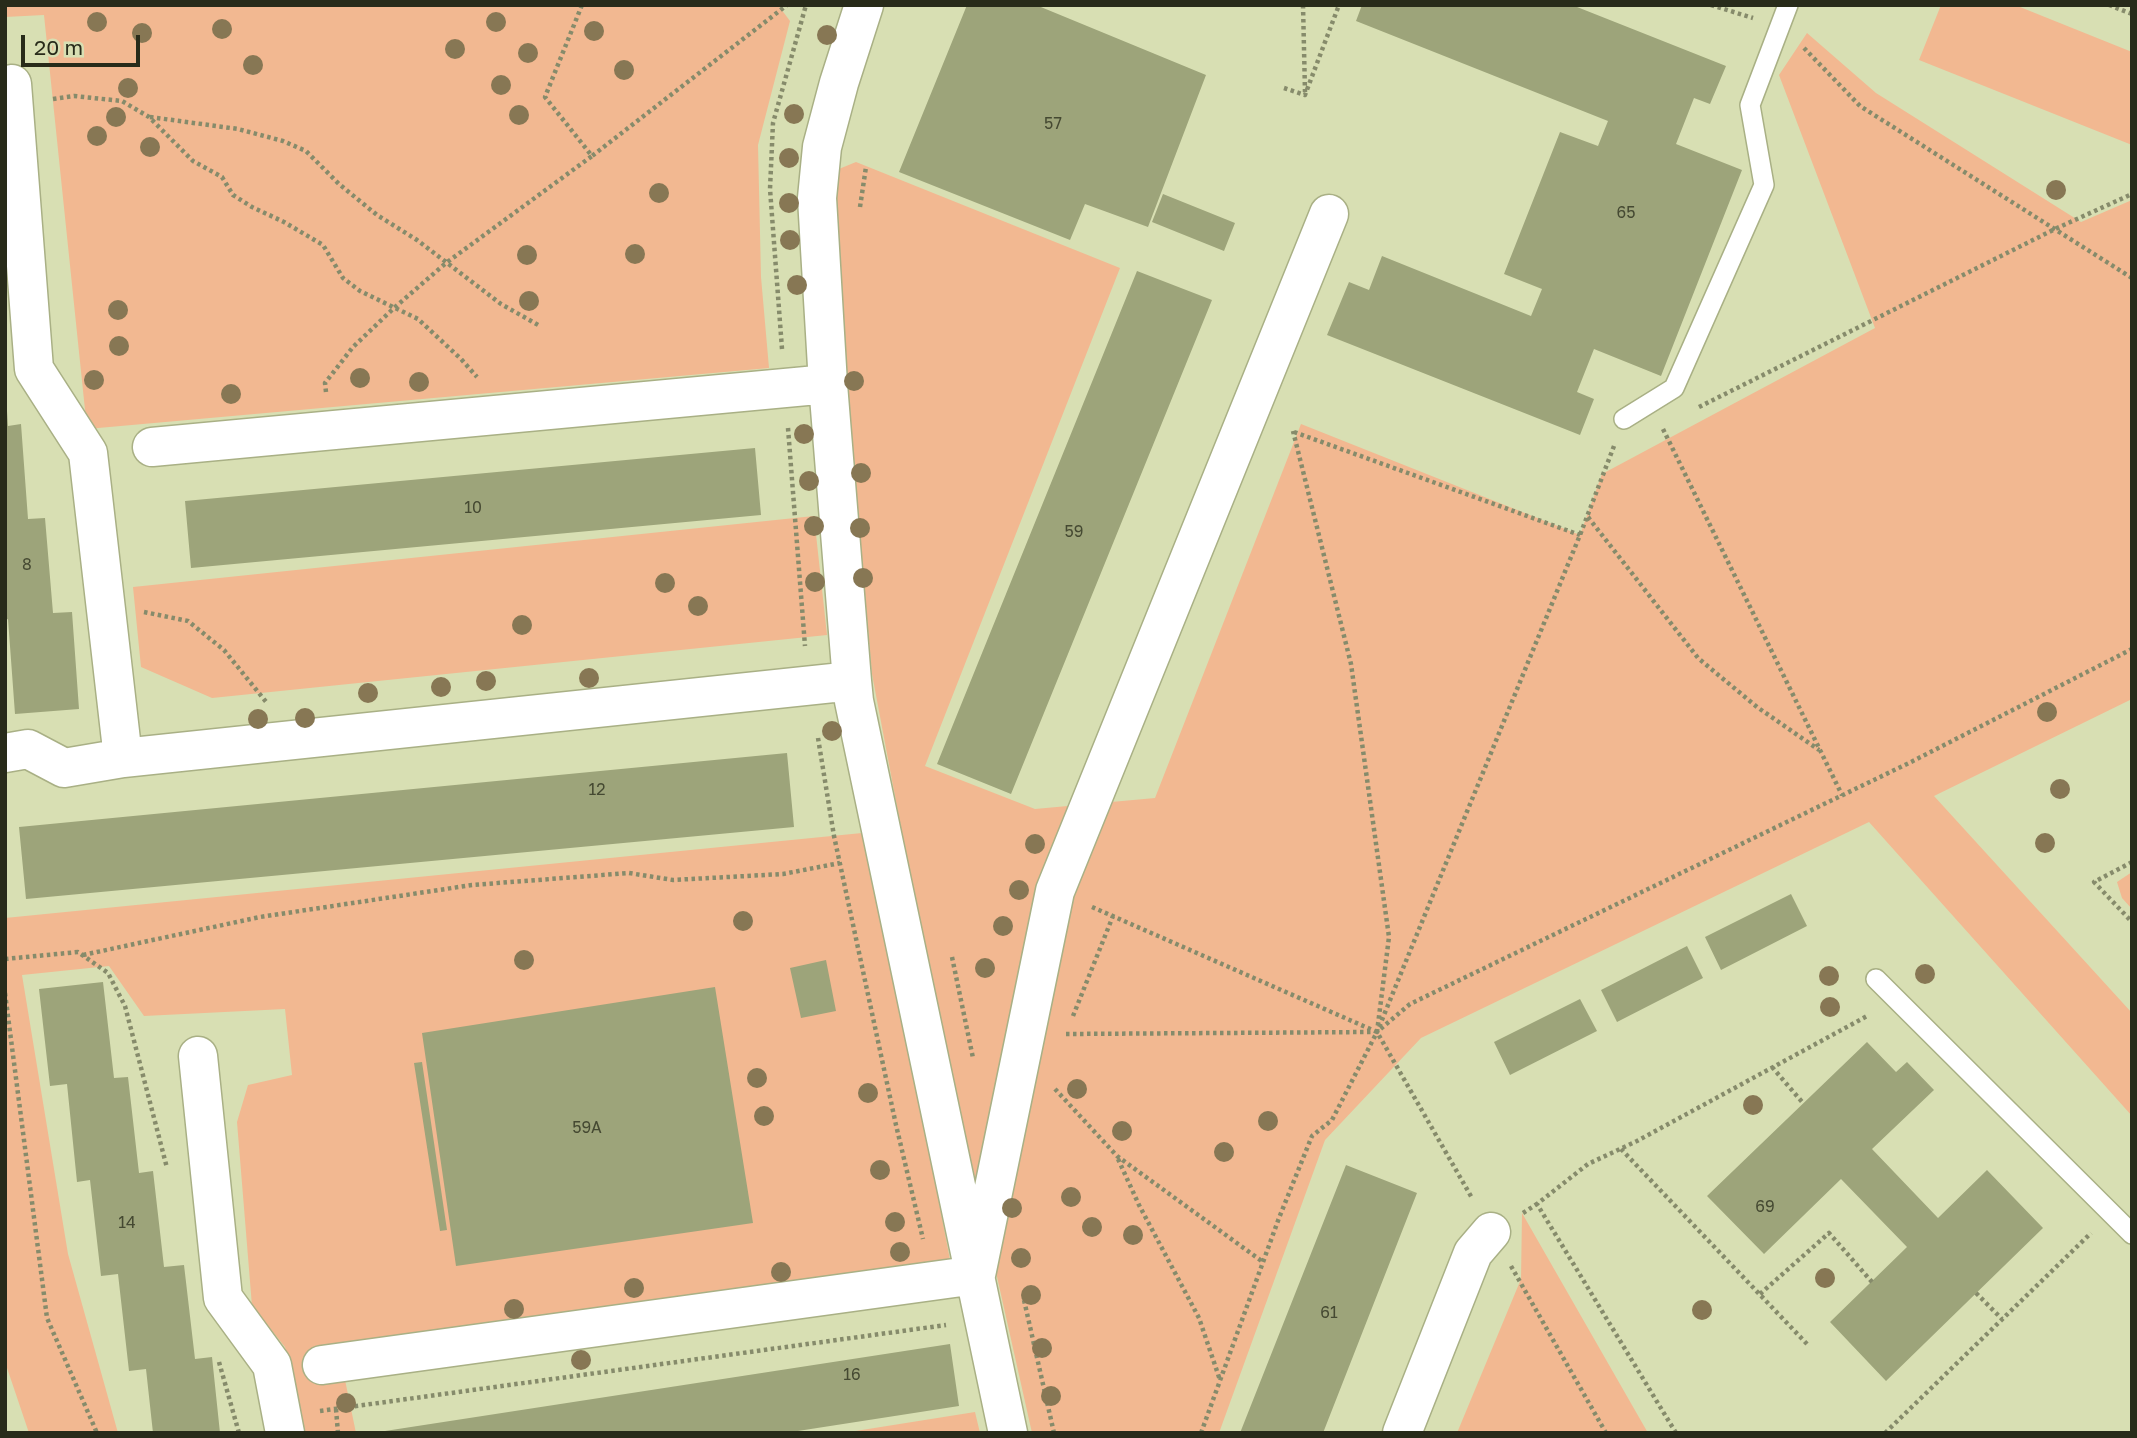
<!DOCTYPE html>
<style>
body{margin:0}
#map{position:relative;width:2137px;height:1438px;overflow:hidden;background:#d8dfb3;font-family:"Golos Text",sans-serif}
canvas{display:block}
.frame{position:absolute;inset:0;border:7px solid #282b1a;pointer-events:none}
.scale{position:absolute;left:21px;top:35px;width:119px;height:32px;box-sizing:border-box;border:4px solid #282b1a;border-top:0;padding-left:9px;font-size:21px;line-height:24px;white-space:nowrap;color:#282b1a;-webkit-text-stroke:5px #d8dfb3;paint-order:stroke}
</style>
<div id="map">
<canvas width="2137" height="1438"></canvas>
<div class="frame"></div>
<div class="scale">20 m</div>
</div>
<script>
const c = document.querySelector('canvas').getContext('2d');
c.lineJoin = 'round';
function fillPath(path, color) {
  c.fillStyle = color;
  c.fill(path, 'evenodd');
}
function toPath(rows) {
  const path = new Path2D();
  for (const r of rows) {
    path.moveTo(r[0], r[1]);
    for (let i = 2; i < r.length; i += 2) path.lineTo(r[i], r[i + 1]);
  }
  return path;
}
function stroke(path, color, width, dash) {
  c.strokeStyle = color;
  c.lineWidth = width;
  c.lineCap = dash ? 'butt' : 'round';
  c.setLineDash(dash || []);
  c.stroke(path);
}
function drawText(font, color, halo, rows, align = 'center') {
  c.font = font + ' "Golos Text",sans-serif';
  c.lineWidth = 5;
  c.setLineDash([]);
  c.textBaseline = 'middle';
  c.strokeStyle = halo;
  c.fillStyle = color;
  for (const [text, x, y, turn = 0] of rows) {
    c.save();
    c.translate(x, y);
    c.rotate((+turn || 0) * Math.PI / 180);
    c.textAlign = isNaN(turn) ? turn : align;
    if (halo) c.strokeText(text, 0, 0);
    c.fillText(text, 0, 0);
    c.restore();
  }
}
fillPath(toPath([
 [5,5,778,5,790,21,758,145,761,277,769,368,87,429,44,15,5,17],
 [1941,5,2015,5,2132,52,2132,145,1919,60],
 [1807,33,1876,93,2081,222,2132,200,2132,699,1934,796,2132,1013,2132,1116,1869,822,1421,1038,1325,1140,1219,1433,1032,1433,925,955,872,674,835,257,834,171,856,162,1120,268,925,766,1035,809,1155,798,1301,424,1580,535,1602,474,1875,328,1779,75],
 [814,516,827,635,212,698,141,667,133,587],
 [862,833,893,960,950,1260,339,1351,356,1433,302,1433,285,1347,252,1306,237,1122,248,1085,292,1075,285,1009,144,1016,109,966,22,975,68,1254,118,1433,29,1433,5,1362,5,918],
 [2132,872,2132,909,2122,898,2117,882],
 [1522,1213,1648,1433,1457,1433,1521,1279],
 [975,1412,980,1433,843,1433]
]), '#f2b891');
fillPath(toPath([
 [967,5,1036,5,1206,75,1148,227,1085,204,1070,240,899,172],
 [1362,5,1572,5,1726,66,1710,104,1694,98,1676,144,1742,170,1661,376,1594,349,1577,392,1594,399,1580,435,1327,335,1349,282,1369,290,1382,256,1531,316,1542,289,1504,274,1560,132,1598,146,1608,121,1356,21],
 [1163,194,1235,223,1224,251,1152,222],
 [1137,271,1212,300,1011,794,937,764],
 [5,411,7,411,8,426,21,424,28,519,45,518,53,613,72,612,79,709,15,714,8,619,5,620],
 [755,448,761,515,191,568,185,501],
 [787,753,794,827,26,899,19,827],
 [1791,894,1807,926,1721,970,1705,937],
 [1687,946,1703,978,1617,1022,1601,990],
 [826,960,836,1011,801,1018,790,968],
 [103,982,114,1078,128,1077,139,1173,153,1171,164,1267,184,1265,195,1359,212,1357,220,1433,153,1433,146,1369,129,1371,118,1274,101,1276,90,1180,77,1182,67,1084,50,1086,39,989],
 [715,987,753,1223,456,1266,422,1033],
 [1580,999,1597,1031,1510,1075,1494,1042],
 [1867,1042,1896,1072,1907,1062,1934,1090,1872,1149,1938,1218,1987,1170,2043,1228,1886,1381,1830,1322,1907,1247,1841,1179,1764,1254,1707,1196],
 [422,1062,447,1230,440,1231,414,1063],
 [1346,1165,1417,1193,1323,1433,1240,1433],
 [950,1344,959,1406,785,1433,385,1433,385,1431]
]), '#9da47a');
const lane = toPath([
 [1624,419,1674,388,1764,185,1750,105,1788,5],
 [1876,979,2132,1234]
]);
const street = toPath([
 [864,5,839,83,822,147,817,198,828,384,852,681,854,701,1008,1433],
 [12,84,34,369,88,453,123,758],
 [152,447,828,384],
 [5,753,28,749,64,768,123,758,852,681],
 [198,1056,223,1298,272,1365,285,1433],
 [322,1365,976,1275,1055,891,1329,214],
 [1402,1433,1473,1253,1491,1232]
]);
stroke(lane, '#a9b085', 22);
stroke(street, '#a9b085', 41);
stroke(toPath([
 [582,5,545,97,592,156,787,5],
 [1303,5,1305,92],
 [1711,5,1753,18],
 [2109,5,2132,14],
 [1804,48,1860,106,2132,278],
 [1284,88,1305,95,1339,5],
 [53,99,74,96,122,101,149,117,193,161,222,177,233,195,252,207,284,222,323,245,343,278,360,291,418,319,461,359,477,377],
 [150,117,238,129,283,141,306,151,339,184,377,215,417,240,501,304,540,326],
 [860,207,866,167],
 [782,349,770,189,773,123,806,5],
 [326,392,325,383,353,347,394,308,446,263,592,156],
 [1699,407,2055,229,2132,194],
 [788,428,805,646],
 [1663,429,1842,795],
 [1294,432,1580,535],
 [1614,446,1580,535,1377,1032,1410,1004,1909,763,2132,649],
 [1588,517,1698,658,1757,707,1819,750],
 [144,612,188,621,224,650,267,703],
 [818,738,834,836,896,1125,923,1239],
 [2132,862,2094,882,2132,922],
 [1092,907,1377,1032,1472,1198],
 [83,955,260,917,472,885,629,873,673,880,783,874,840,863],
 [952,957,973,1058],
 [5,959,78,952,108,973,125,1006,167,1168],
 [5,993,47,1318,97,1433],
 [1073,1016,1113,916],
 [1066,1034,1372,1032],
 [1772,1067,1803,1103],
 [1055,1089,1117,1156,1263,1262],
 [1621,1149,1807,1344],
 [1118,1159,1139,1205,1199,1318,1220,1380],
 [1523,1213,1537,1204],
 [1511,1266,1606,1433],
 [1976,1293,2002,1319],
 [1760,1294,1829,1233,1872,1282],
 [1024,1300,1054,1433],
 [219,1362,239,1433],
 [336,1409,338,1433],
 [320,1411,946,1325],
 [1201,1433,1279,1218,1312,1136,1332,1120,1377,1032,1389,937,1351,664,1293,431],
 [1676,1433,1537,1204,1588,1164,1637,1141,1869,1015],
 [1885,1433,2091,1233]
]), '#868b6b', 4.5, [3.5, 3.5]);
stroke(lane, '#fff', 19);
stroke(street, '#fff', 38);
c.fillStyle = '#877754';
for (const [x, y] of [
 [97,22],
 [496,22],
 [222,29],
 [594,31],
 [142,33],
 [827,35],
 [455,49],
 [528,53],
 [253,65],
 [624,70],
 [501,85],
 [128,88],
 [794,114],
 [519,115],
 [116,117],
 [97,136],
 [150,147],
 [789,158],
 [2056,190],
 [659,193],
 [789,203],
 [790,240],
 [635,254],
 [527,255],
 [797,285],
 [529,301],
 [118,310],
 [119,346],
 [360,378],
 [94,380],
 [854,381],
 [419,382],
 [231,394],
 [804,434],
 [861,473],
 [809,481],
 [814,526],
 [860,528],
 [863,578],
 [815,582],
 [665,583],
 [698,606],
 [522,625],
 [589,678],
 [486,681],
 [441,687],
 [368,693],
 [2047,712],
 [305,718],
 [258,719],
 [832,731],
 [2060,789],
 [2045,843],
 [1035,844],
 [1019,890],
 [743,921],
 [1003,926],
 [524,960],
 [985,968],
 [1925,974],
 [1829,976],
 [1830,1007],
 [757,1078],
 [1077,1089],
 [868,1093],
 [1753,1105],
 [764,1116],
 [1268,1121],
 [1122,1131],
 [1224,1152],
 [880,1170],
 [1071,1197],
 [1012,1208],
 [895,1222],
 [1092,1227],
 [1133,1235],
 [900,1252],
 [1021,1258],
 [781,1272],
 [1825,1278],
 [634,1288],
 [1031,1295],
 [514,1309],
 [1702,1310],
 [1042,1348],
 [581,1360],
 [1051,1396],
 [346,1403]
]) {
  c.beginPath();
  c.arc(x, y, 10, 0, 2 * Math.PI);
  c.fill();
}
drawText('16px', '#454932', null, [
 ["57",1053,124],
 ["65",1626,213],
 ["10",473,508],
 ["59",1074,532],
 ["8",27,565],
 ["12",597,790],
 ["59A",587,1128],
 ["69",1765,1207],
 ["14",127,1223],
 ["61",1329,1313],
 ["16",852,1375]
]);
</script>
